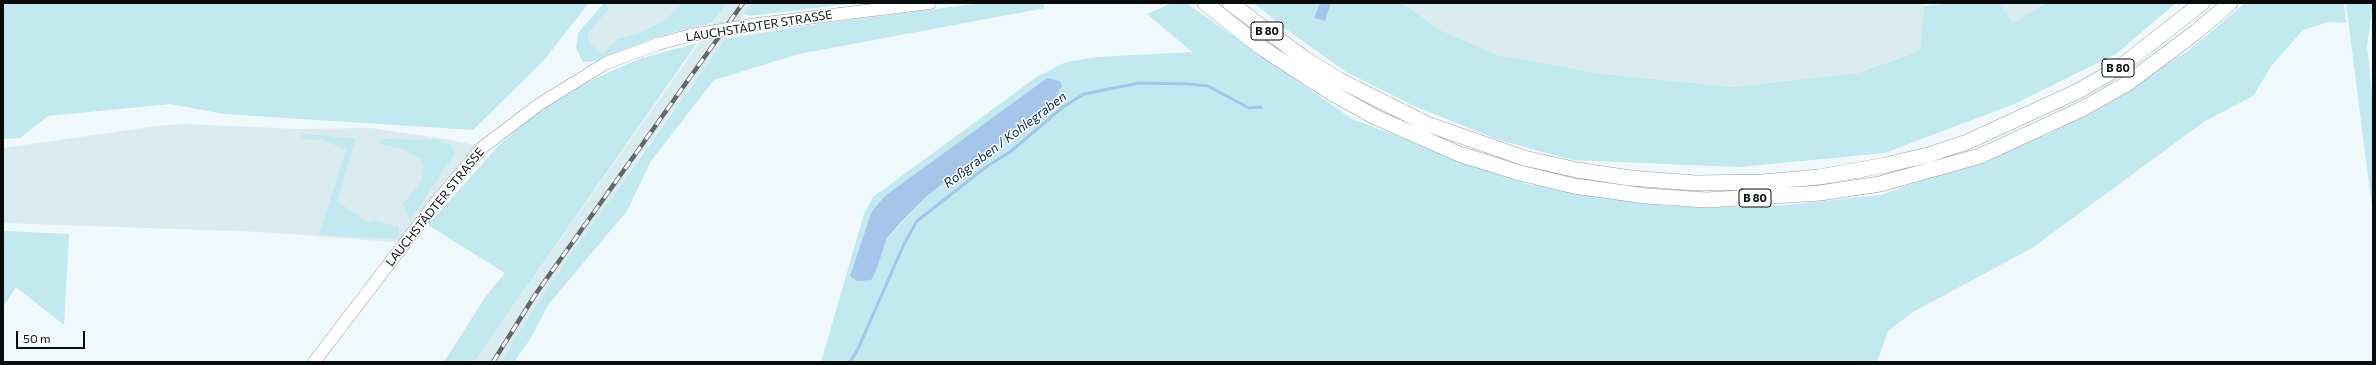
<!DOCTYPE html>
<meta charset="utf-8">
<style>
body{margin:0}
#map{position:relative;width:2376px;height:365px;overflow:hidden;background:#eff8fa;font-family:Commissioner,sans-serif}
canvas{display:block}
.frame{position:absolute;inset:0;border:4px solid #090c0d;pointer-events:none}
.scale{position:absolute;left:16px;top:331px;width:69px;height:18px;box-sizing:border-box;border:2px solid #090c0d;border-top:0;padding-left:5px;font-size:12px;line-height:14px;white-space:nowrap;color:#090c0d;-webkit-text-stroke:3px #fff;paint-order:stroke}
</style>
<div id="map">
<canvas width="2376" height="365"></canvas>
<div class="frame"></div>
<div class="scale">50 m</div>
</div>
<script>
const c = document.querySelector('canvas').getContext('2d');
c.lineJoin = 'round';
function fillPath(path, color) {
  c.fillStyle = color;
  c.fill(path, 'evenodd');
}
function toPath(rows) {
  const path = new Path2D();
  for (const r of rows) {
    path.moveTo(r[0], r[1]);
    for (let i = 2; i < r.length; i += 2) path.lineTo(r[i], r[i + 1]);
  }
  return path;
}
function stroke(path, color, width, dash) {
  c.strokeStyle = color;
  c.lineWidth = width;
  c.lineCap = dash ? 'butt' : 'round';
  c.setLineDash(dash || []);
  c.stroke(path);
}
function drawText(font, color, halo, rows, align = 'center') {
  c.font = font + ' Commissioner,sans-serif';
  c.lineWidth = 3;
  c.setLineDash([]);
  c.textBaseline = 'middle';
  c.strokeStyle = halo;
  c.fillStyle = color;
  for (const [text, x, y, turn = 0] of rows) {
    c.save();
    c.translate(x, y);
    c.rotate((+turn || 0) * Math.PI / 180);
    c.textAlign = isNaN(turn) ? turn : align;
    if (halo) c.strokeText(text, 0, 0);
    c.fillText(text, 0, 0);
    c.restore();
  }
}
fillPath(toPath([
 [605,3,682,3,665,20,639,33,617,39,602,54,589,42,588,33,610,8],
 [727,3,752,3,643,152,525,322,501,362,474,362],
 [1402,3,1923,3,1924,6,1920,49,1909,55,1857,73,1734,87,1603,74,1498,55,1440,30],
 [1999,3,2046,3,2013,23],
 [184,124,298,129,370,128,446,139,483,147,406,243,262,232,3,223,3,148,157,126]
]), '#daecf0');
fillPath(toPath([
 [3,3,589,3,544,60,473,130,224,114,170,104,48,116,20,138,3,139],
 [604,3,610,8,588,33,589,42,602,54,617,39,639,33,665,20,682,3,727,3,712,23,659,36,597,61,583,62,576,48,578,33],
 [752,3,856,3,750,16,744,14],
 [982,3,1043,3,1045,8,799,54,714,80,651,161,627,211,548,305,531,338,514,362,501,362,525,322,576,247,724,41,730,38,810,25],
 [1172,3,1186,3,1352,119,1527,184,1665,206,1766,207,1881,195,2049,134,2188,51,2245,3,2344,3,2346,23,2329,22,2303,30,2272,65,2253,96,2205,121,2032,248,1913,312,1888,331,1877,362,821,362,864,214,873,197,1038,76,1066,62,1098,57,1192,52,1147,14],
 [1047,78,1062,85,1055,99,993,148,970,162,927,196,887,238,876,271,886,195],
 [1254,3,1320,3,1314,18,1325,21,1331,3,1402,3,1440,30,1498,55,1603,74,1734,87,1857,73,1909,55,1920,49,1924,6,1955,3,1999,3,2013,23,2046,3,2176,3,2116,54,2014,104,1885,153,1739,167,1572,160,1496,139,1414,106,1346,72,1283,27],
 [2346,3,2373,3,2367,46,2373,103,2373,215],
 [697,43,474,362,444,362,486,296,505,273,428,225,499,145,524,122,569,90,642,58],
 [303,134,356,138,337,201,368,223,373,220,399,227,399,239,319,235,346,150,323,140,300,139],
 [383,139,438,140,451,145,455,153,410,221,403,204,419,185,424,171,420,159,403,149,379,144],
 [3,231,69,234,64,325,16,287,3,307]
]), '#c2e9f0');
fillPath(toPath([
 [1320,3,1331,3,1325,21,1314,18],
 [1047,78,1060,81,1062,86,1055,99,993,148,970,162,927,196,902,221,887,238,876,271,871,280,857,281,850,276,872,211,886,195]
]), '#a6c5ea');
stroke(toPath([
 [850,362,858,349,904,244,917,221,986,167,1010,152,1063,107,1084,94,1139,83,1188,84,1208,86,1249,108,1261,107]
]), '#a6c5ea', 3);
const secondary = toPath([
 [758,24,930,3],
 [314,362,437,201,483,147,538,105,606,63,658,44,691,35]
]);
const highway = toPath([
 [1205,3,1262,48,1330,92,1375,117,1459,154,1520,173,1574,186,1646,196,1707,200,1820,193,1880,184,1980,156,2082,109,2128,83,2196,32,2230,3],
 [1230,3,1305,59,1339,80,1427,124,1524,158,1577,170,1630,178,1695,183,1762,182,1819,177,1886,165,1928,155,1967,142,2078,91,2120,67,2202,3]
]);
stroke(secondary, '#98a1a3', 13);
stroke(highway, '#98a1a3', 16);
stroke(secondary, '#fff', 12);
stroke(highway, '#fff', 15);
const rail = toPath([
 [493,362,535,295,743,3]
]);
stroke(rail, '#616768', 4.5);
stroke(rail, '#fff', 3, [9]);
const secondaryBridge = toPath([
 [691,35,758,24]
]);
stroke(secondaryBridge, '#98a1a3', 13, []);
stroke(secondaryBridge, '#fff', 12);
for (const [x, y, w] of [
 [1267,31,32],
 [2118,68,32],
 [1755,198,32]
]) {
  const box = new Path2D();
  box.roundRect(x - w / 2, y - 9, w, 18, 3);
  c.fillStyle = '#fff';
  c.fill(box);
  stroke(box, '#090c0d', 1);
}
drawText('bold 11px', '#090c0d', null, [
 ["B 80",1267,31],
 ["B 80",2118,68],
 ["B 80",1755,198]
]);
drawText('12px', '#090c0d', '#fff', [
 ["LAUCHSTÄDTER STRASSE",759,26,-9],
 ["LAUCHSTÄDTER STRASSE",435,207,-51]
]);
drawText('italic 13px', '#002955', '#fff', [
 ["Roßgraben / Kohlegraben",1005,140,-37]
]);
</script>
